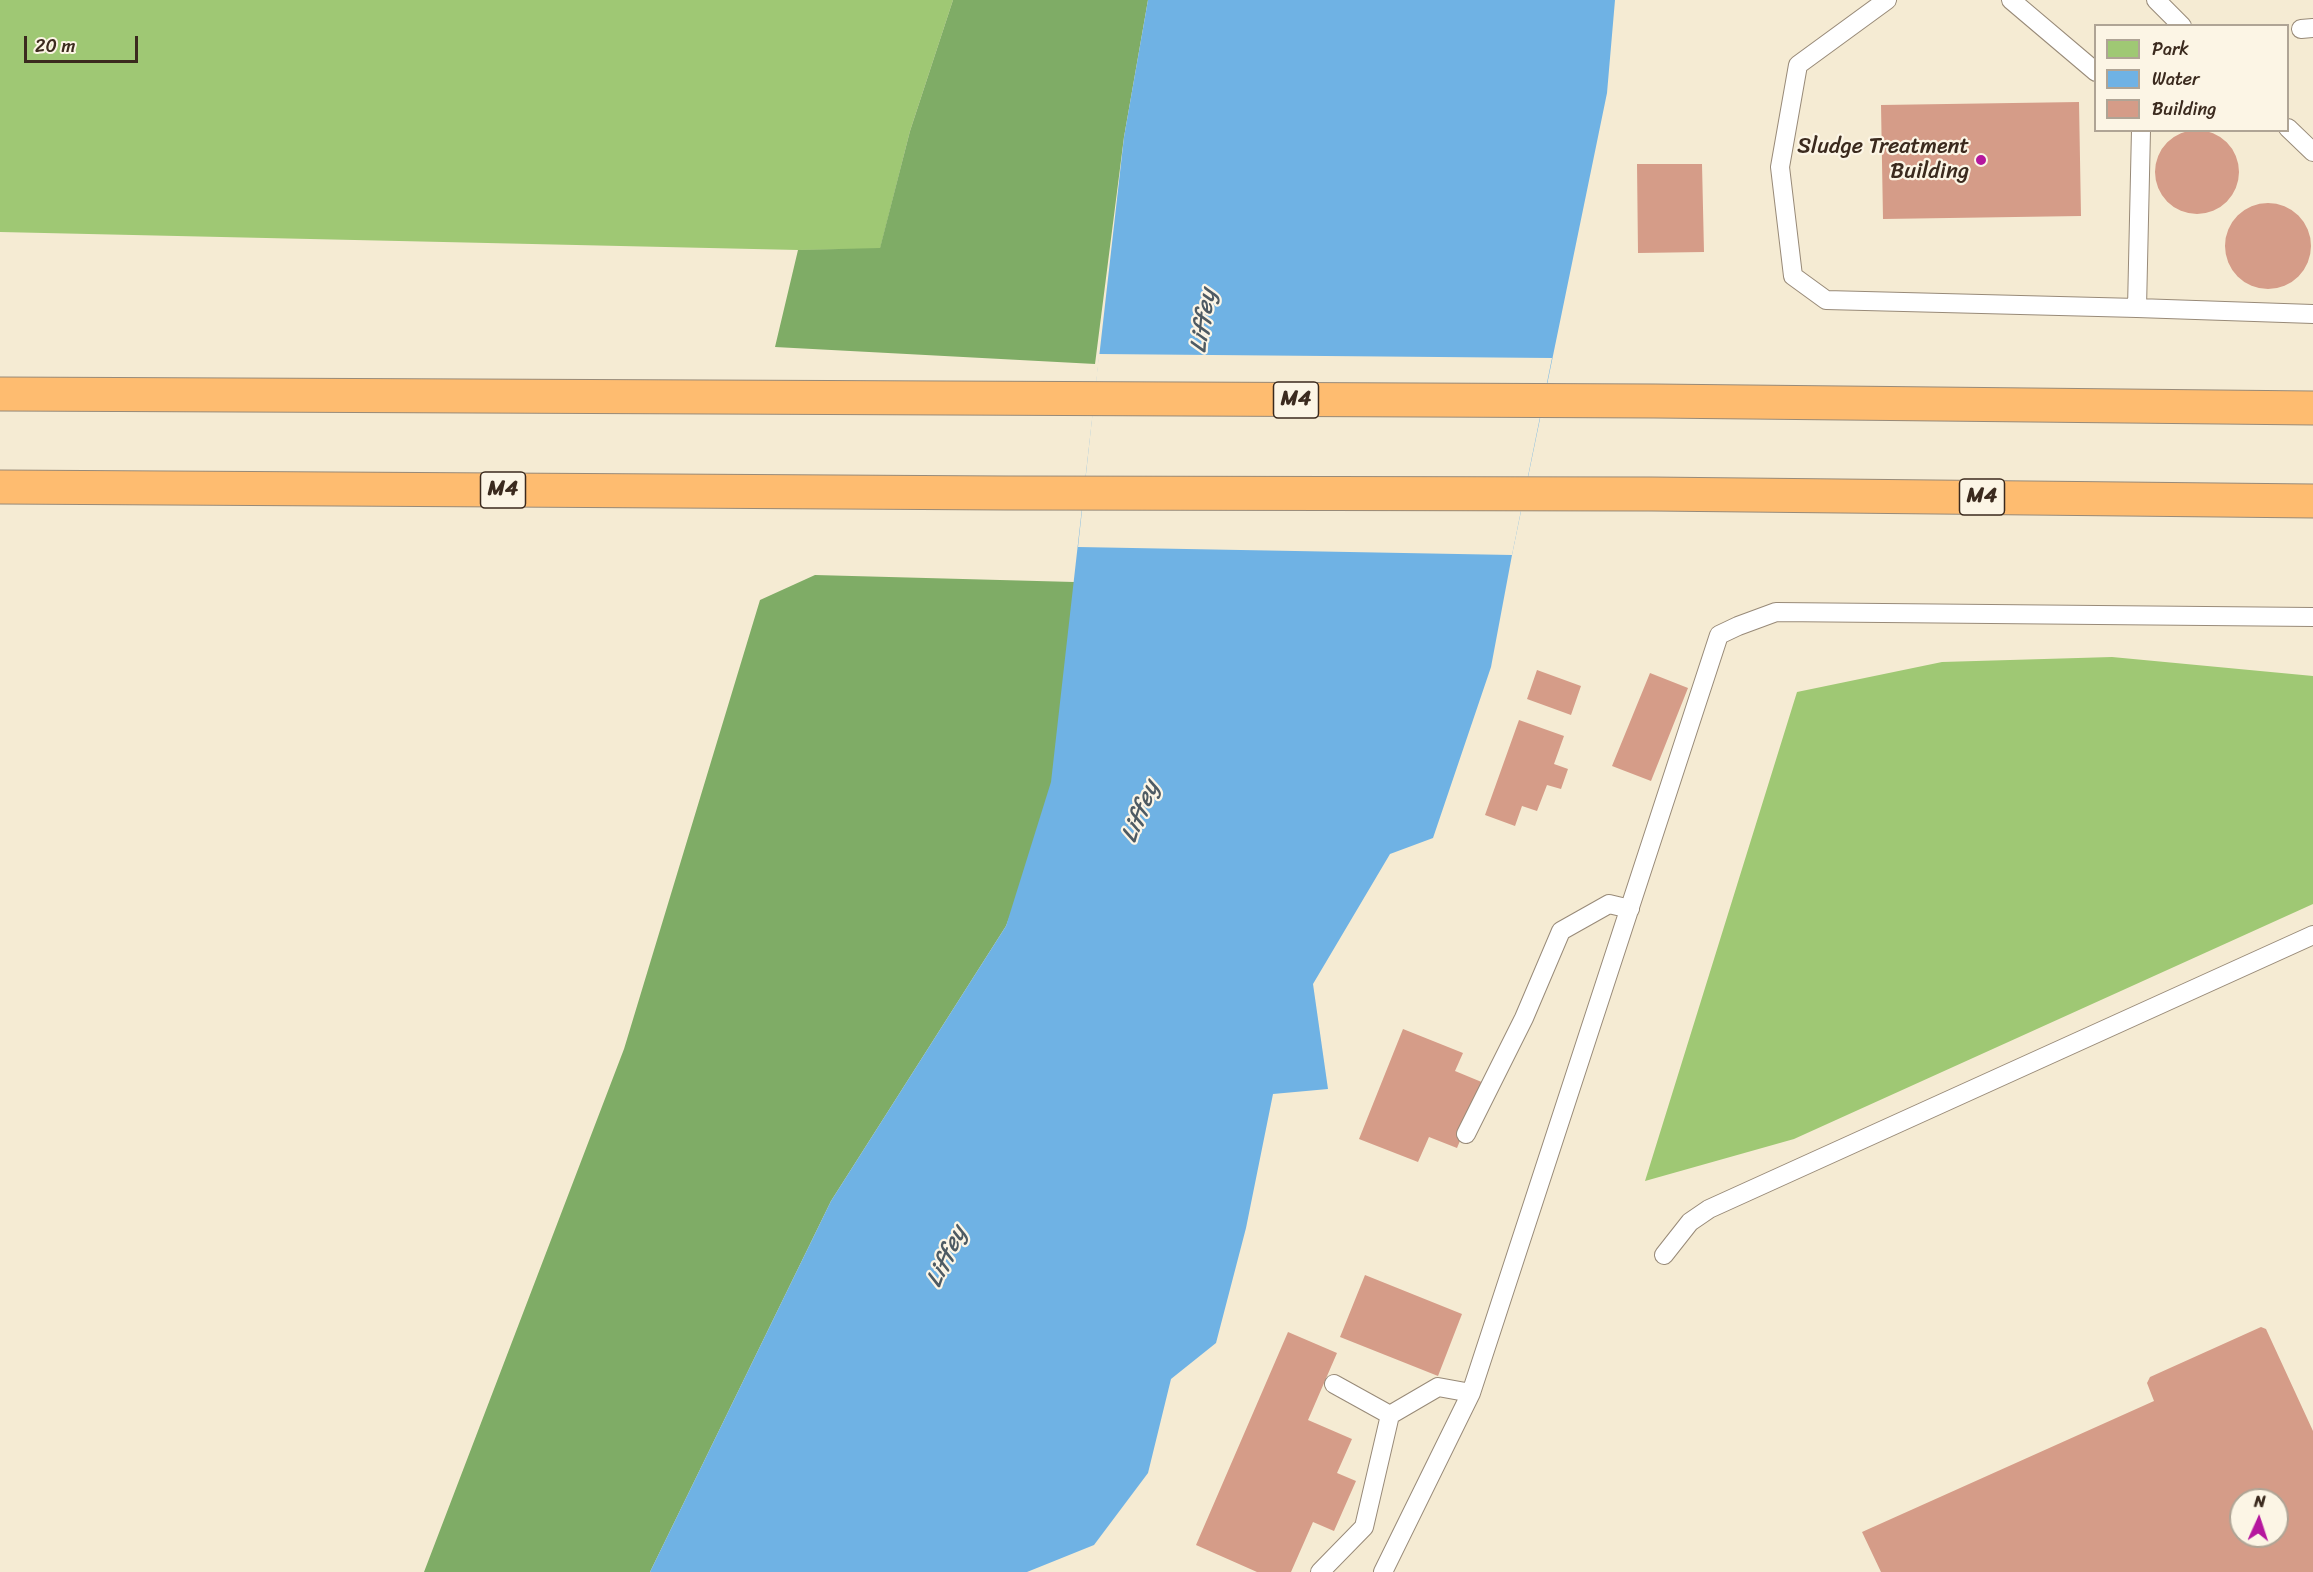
<!DOCTYPE html>
<style>
body{margin:0}
#map{position:relative;width:2313px;height:1572px;overflow:hidden;background:#f5ebd3;font-family:Sriracha,sans-serif}
canvas{display:block}
.legend{position:absolute;left:2094px;top:24px;width:195px;height:108px;box-sizing:border-box;background:#fcf5e5;border:2px solid #afa495;margin:0;padding:8px 10px;list-style:none;font-size:18px;color:#3b2a1e}
.legend li{display:flex;align-items:center;gap:12px;height:30px}
.legend b{width:30px;border:2px solid #afa495}
.north{position:absolute;left:2229px;top:1488px;width:60px;height:60px;box-sizing:border-box;background:#fcf5e5;border:2px solid #afa495;border-radius:50%;rotate:3deg;font-size:16px;font-weight:700;line-height:24px;text-align:center;color:#3b2a1e}
.north::after{content:'';display:block;margin:auto;width:21px;height:27px;background:#b5179e;clip-path:polygon(50% 0,100% 100%,50% 72%,0 100%)}
.scale{position:absolute;left:24px;top:36px;width:114px;height:27px;box-sizing:border-box;border:3px solid #3b2a1e;border-top:0;padding-left:8px;font-size:18px;line-height:21px;white-space:nowrap;color:#3b2a1e;-webkit-text-stroke:4px #fcf5e5;paint-order:stroke}
</style>
<div id="map">
<canvas width="2313" height="1572"></canvas>
<ul class="legend">
<li><b style="height:16px;background:#9fc874"></b>Park</li>
<li><b style="height:16px;background:#6fb2e4"></b>Water</li>
<li><b style="height:16px;background:#d59c88"></b>Building</li>
</ul>
<div class="north">N</div>
<div class="scale">20 m</div>
</div>
<script>
const c = document.querySelector('canvas').getContext('2d');
c.lineJoin = 'round';
function fillPath(path, color) {
  c.fillStyle = color;
  c.fill(path, 'evenodd');
}
function toPath(rows) {
  const path = new Path2D();
  for (const r of rows) {
    if (r.length === 3) {
      path.moveTo(r[0] + r[2], r[1]);
      path.arc(r[0], r[1], r[2], 0, 2 * Math.PI);
      continue;
    }
    path.moveTo(r[0], r[1]);
    for (let i = 2; i < r.length; i += 2) path.lineTo(r[i], r[i + 1]);
  }
  return path;
}
function stroke(path, color, width, dash) {
  c.strokeStyle = color;
  c.lineWidth = width;
  c.lineCap = dash ? 'butt' : 'round';
  c.setLineDash(dash || []);
  c.stroke(path);
}
function drawText(font, color, halo, rows, align = 'center') {
  c.font = font + ' Sriracha,sans-serif';
  c.lineWidth = 4.5;
  c.setLineDash([]);
  c.textBaseline = 'middle';
  c.strokeStyle = halo;
  c.fillStyle = color;
  for (const [text, x, y, turn = 0] of rows) {
    c.save();
    c.translate(x, y);
    c.rotate((+turn || 0) * Math.PI / 180);
    c.textAlign = isNaN(turn) ? turn : align;
    if (halo) c.strokeText(text, 0, 0);
    c.fillText(text, 0, 0);
    c.restore();
  }
}
fillPath(toPath([
 [0,0,953,0,910,131,880,249,798,250,0,232],
 [2112,657,2313,676,2313,904,1794,1139,1645,1181,1797,692,1942,662]
]), '#9fc874');
fillPath(toPath([
 [953,0,1148,0,1124,137,1095,364,775,347,798,250,880,248,910,131],
 [815,575,1074,582,1071,757,1006,926,831,1201,650,1572,424,1572,624,1049,760,600]
]), '#7fac66');
fillPath(toPath([
 [1148,0,1615,0,1607,93,1512,555,1491,667,1433,838,1390,854,1313,984,1328,1089,1273,1094,1246,1228,1216,1343,1171,1379,1148,1473,1094,1545,1027,1572,650,1572,831,1201,1006,926,1051,782,1124,137]
]), '#6fb2e4');
fillPath(toPath([
 [1099,354,1552,358,1512,555,1078,547]
]), '#f5ebd3');
fillPath(toPath([
 [2079,102,2081,216,1883,219,1881,105],
 [2197,172,42],
 [1637,164,1702,164,1704,252,1638,253],
 [2268,246,43],
 [1537,670,1581,686,1571,715,1527,699],
 [1650,673,1688,688,1651,781,1612,766],
 [1519,720,1564,736,1554,764,1568,769,1561,789,1547,785,1537,811,1522,806,1515,826,1485,815],
 [1403,1029,1463,1053,1455,1071,1484,1083,1457,1148,1429,1137,1418,1162,1359,1139],
 [1365,1275,1462,1314,1438,1376,1340,1337],
 [2261,1327,2266,1329,2313,1431,2313,1572,1881,1572,1862,1532,2154,1401,2147,1383,2150,1377],
 [2241,1500,2277,1500,2277,1536,2241,1536],
 [1288,1332,1337,1353,1308,1420,1352,1439,1337,1473,1356,1481,1334,1531,1313,1522,1291,1572,1257,1572,1196,1545]
]), '#d59c88');
const lane = toPath([
 [1887,0,1798,65,1780,167,1793,276,1826,300,2137,308,2141,130],
 [2011,0,2096,72],
 [2156,0,2182,26],
 [2301,29,2313,28],
 [2288,128,2313,152],
 [2137,308,2313,314],
 [1466,1134,1524,1018,1561,931,1609,904,1630,909],
 [1664,1255,1690,1222,1709,1209,2313,935],
 [1390,1415,1438,1387,1471,1393],
 [1320,1572,1364,1527,1390,1415,1334,1384],
 [1383,1572,1471,1393,1719,635,1738,626,1776,612,2313,617]
]);
const highway = toPath([
 [0,394,1655,401,2313,408],
 [0,487,1005,493,1652,494,2313,501]
]);
stroke(lane, '#988a78', 20);
stroke(highway, '#988a78', 35);
stroke(lane, '#fff', 18);
stroke(highway, '#febc70', 33);
for (const [x, y, r, color] of [
 [1981,160,6,"#b5179e"]
]) {
  const dot = new Path2D();
  dot.arc(x, y, r, 0, 2 * Math.PI);
  c.fillStyle = color;
  c.fill(dot);
  stroke(dot, '#fcf5e5', 2);
}
for (const [x, y, w] of [
 [1296,400,45],
 [503,490,45],
 [1982,497,45]
]) {
  const box = new Path2D();
  box.roundRect(x - w / 2, y - 18, w, 36, 4.5);
  c.fillStyle = '#fcf5e5';
  c.fill(box);
  stroke(box, '#3b2a1e', 1.5);
}
drawText('bold 21px', '#3b2a1e', null, [
 ["M4",1296,400],
 ["M4",503,490],
 ["M4",1982,497]
]);
drawText('22px', '#3b2a1e', '#fcf5e5', [
 ["Sludge Treatment",1969,147],
 ["Building",1969,172]
], 'right');
drawText('italic 24px', '#4d5a63', '#fcf5e5', [
 ["Liffey",1204,321,-81],
 ["Liffey",1141,812,-68],
 ["Liffey",947,1257,-65]
]);
</script>
